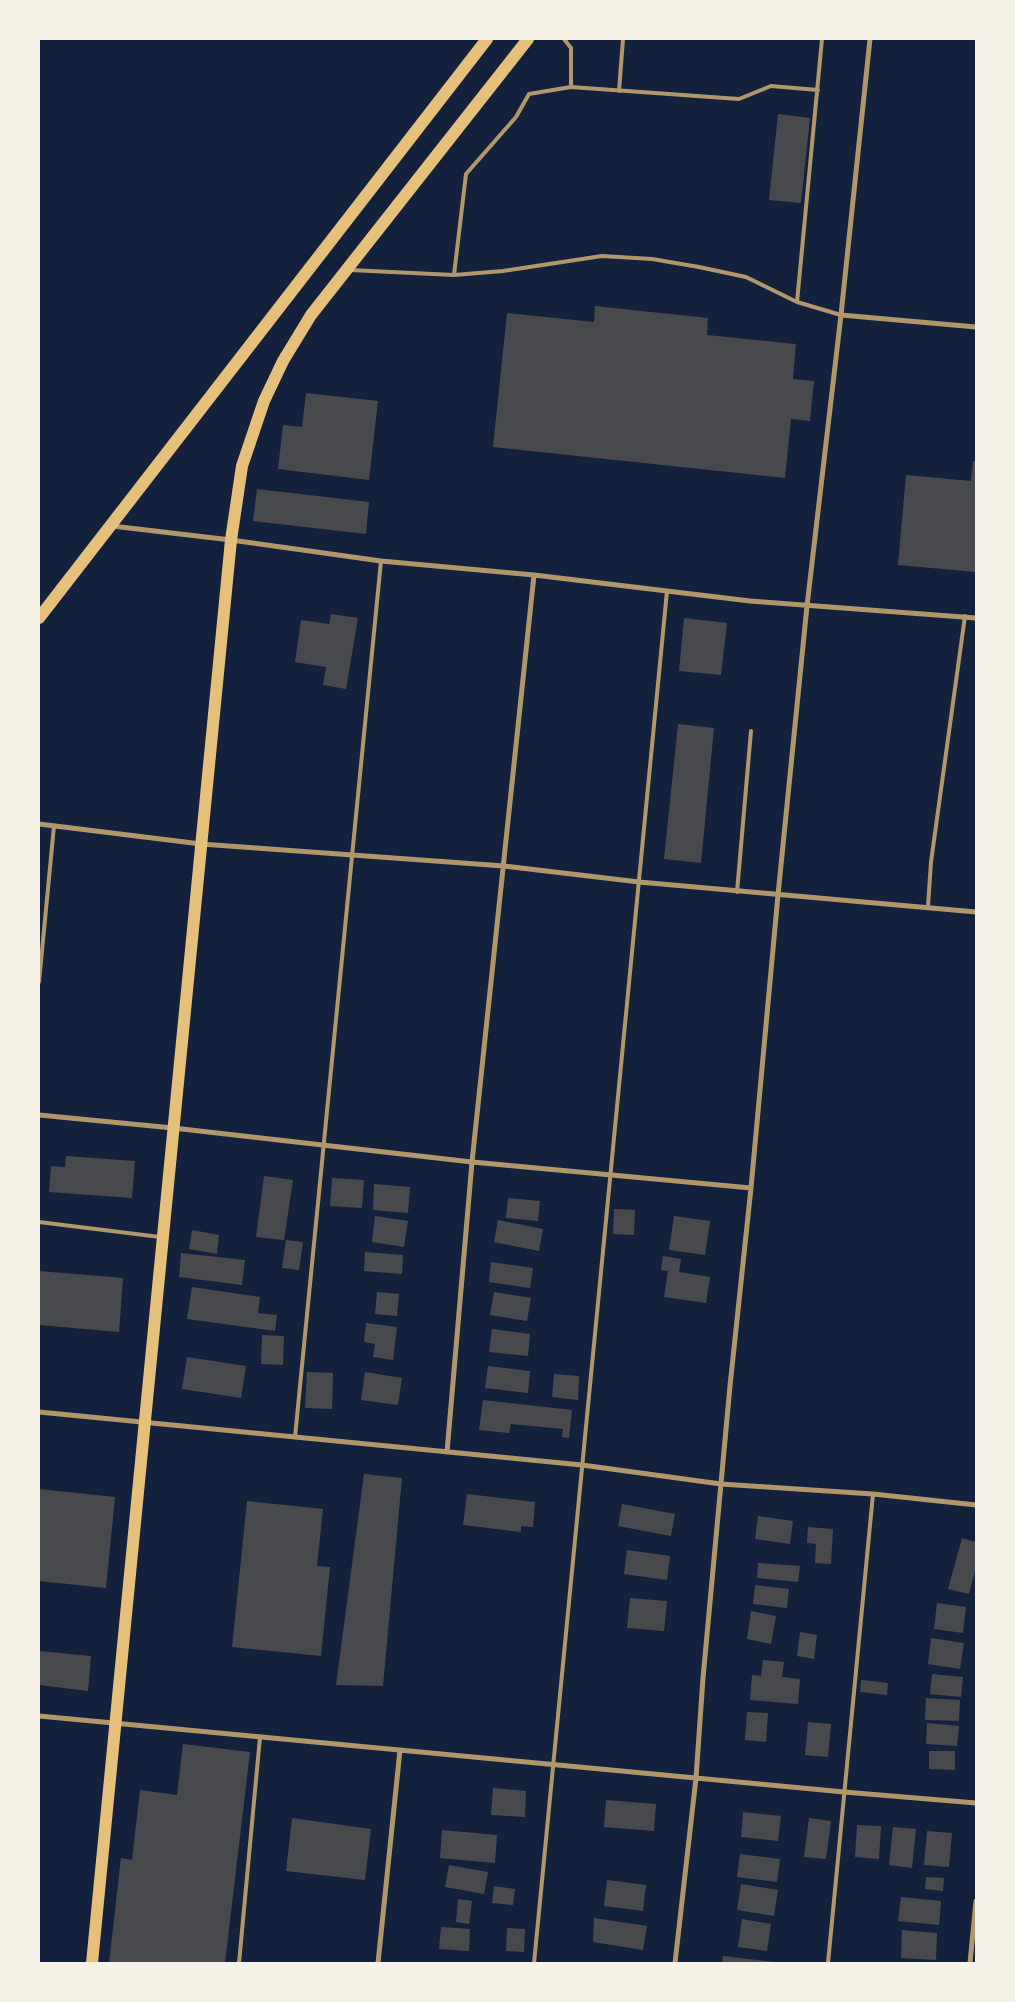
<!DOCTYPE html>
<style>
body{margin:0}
#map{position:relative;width:1015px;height:2002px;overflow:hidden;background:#14213d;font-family:"Asap Condensed",sans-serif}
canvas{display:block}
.frame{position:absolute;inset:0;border:40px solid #f6f1e7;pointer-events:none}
</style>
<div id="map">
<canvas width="1015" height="2002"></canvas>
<div class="frame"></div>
</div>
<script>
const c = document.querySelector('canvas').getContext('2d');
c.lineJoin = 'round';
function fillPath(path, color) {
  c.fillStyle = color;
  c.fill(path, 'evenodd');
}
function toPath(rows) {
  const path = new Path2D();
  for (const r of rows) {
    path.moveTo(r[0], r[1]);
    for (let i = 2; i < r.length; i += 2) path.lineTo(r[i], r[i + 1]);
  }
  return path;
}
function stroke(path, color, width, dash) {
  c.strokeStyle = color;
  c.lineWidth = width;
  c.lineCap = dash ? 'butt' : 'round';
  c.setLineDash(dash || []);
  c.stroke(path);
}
fillPath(toPath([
 [778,114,810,118,801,203,769,200],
 [595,306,708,318,707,335,796,344,793,379,814,381,810,421,791,419,785,478,493,447,507,313,594,322],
 [306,393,378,401,369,480,278,469,283,425,302,427],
 [973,461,976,461,976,572,898,565,906,475,971,481],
 [257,489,369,502,366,534,253,521],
 [331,614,358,618,346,689,323,685,326,667,295,662,301,620,329,624],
 [684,618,727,623,721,675,679,671],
 [678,724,714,728,701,863,664,859],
 [66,1156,135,1161,132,1198,49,1192,51,1166,65,1167],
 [264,1176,293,1180,284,1240,256,1237],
 [332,1178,364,1180,362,1208,330,1206],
 [374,1184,410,1187,408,1213,373,1210],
 [508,1198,540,1201,538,1221,506,1218],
 [614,1209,635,1210,634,1235,613,1234],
 [375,1216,408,1221,404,1247,372,1242],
 [674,1216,710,1221,705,1255,669,1250],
 [498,1220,543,1229,539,1251,494,1242],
 [192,1230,219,1235,217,1254,189,1249],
 [286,1240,303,1242,299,1270,282,1268],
 [365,1252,403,1255,402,1274,364,1271],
 [181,1253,245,1260,242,1285,179,1277],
 [663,1256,681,1259,679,1272,710,1277,706,1303,664,1297,668,1271,661,1270],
 [491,1262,533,1268,530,1288,489,1282],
 [39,1271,123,1278,119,1332,39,1325],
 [192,1287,260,1297,258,1313,277,1315,275,1331,187,1319],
 [377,1292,399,1294,397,1316,375,1314],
 [494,1292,531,1298,527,1321,490,1315],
 [366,1323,397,1327,393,1360,373,1357,375,1344,364,1342],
 [492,1329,530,1334,528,1356,489,1352],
 [262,1335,284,1336,283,1365,261,1364],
 [187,1357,246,1366,241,1398,182,1389],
 [488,1366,530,1371,528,1393,485,1388],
 [307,1372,333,1373,332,1409,305,1408],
 [365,1372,402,1378,398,1405,361,1400],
 [554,1374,579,1376,578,1400,552,1397],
 [483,1400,572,1410,569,1438,562,1437,563,1429,511,1424,509,1433,479,1430],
 [364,1474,402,1478,383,1686,336,1685],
 [39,1489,115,1497,106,1588,39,1581],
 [467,1494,535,1502,533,1527,521,1526,521,1532,463,1525],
 [247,1501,323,1509,317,1566,330,1567,321,1656,232,1647],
 [622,1504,675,1514,671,1536,618,1526],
 [758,1516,793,1521,790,1544,755,1539],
 [808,1527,833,1529,831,1564,815,1563,816,1544,807,1543],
 [962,1538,976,1542,976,1567,969,1594,948,1589],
 [627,1550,670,1556,667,1580,624,1574],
 [758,1563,800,1566,798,1582,757,1578],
 [755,1585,789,1589,787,1608,753,1604],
 [630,1598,667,1601,664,1631,627,1628],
 [937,1603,966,1607,963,1633,934,1629],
 [751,1611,776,1616,771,1644,747,1639],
 [800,1632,817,1635,814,1659,797,1656],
 [931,1638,964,1643,960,1669,928,1664],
 [39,1651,91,1656,88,1691,39,1685],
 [763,1660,784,1662,782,1677,800,1679,798,1704,750,1700,752,1675,761,1676],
 [932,1674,963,1677,961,1697,930,1694],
 [861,1680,888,1683,887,1695,860,1692],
 [926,1698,960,1700,959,1721,925,1720],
 [747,1712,768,1713,766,1742,745,1740],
 [808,1722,831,1724,828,1757,805,1755],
 [927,1723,959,1726,957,1746,926,1744],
 [183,1744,250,1752,225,1963,109,1963,121,1858,132,1860,140,1790,177,1795],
 [929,1751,955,1751,955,1770,929,1769],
 [493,1788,526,1791,525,1817,491,1815],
 [606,1800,656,1804,654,1831,604,1827],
 [743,1812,781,1816,778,1841,741,1837],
 [292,1818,371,1829,365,1880,286,1871],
 [809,1818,831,1821,826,1859,804,1857],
 [857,1825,881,1826,879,1859,855,1857],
 [893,1827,916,1829,912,1868,889,1865],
 [442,1830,497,1835,495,1863,440,1858],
 [927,1831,952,1833,949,1867,924,1865],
 [740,1854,780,1859,777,1882,737,1877],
 [449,1865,488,1872,484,1894,445,1887],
 [926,1877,944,1878,943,1891,925,1889],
 [607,1880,646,1885,643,1911,604,1906],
 [741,1884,778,1890,774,1916,737,1910],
 [494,1886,515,1889,513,1905,492,1903],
 [901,1897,941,1901,939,1925,898,1921],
 [458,1899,472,1901,469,1924,456,1922],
 [594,1918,647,1926,643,1950,593,1942],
 [742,1919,771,1924,767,1951,738,1947],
 [441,1927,470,1929,469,1951,439,1949],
 [507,1928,525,1929,524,1952,506,1951],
 [902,1930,937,1933,936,1960,901,1958],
 [723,1956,774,1962,774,1963,722,1963]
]), '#48494c');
stroke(toPath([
 [564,39,571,48,571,87],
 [619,91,623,39],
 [350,270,454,275,503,271,602,256,652,259,699,267,746,277,797,302,841,315],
 [454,275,466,174,516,117,529,94,571,87,739,99,771,86,818,90],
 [797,302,822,39],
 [737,892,751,731],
 [928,906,931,862,965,616],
 [39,982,54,826],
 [39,1222,160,1237],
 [295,1437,381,561],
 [239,1963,260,1737],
 [534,1963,667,591],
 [828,1963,873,1494]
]), '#b1986c', 4);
stroke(toPath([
 [841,315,976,327],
 [112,526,231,540,381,561,534,575,750,601,976,618],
 [39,824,201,844,504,866,639,882,976,912],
 [39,1115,173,1128,472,1162,751,1188],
 [39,1412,582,1465,721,1484,873,1494,976,1505],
 [447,1452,472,1162,534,575],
 [39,1716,844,1792,976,1803],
 [378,1963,400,1750],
 [675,1963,696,1778,703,1678,730,1386,751,1188,778,895,807,606,841,315,870,39],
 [970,1963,976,1901]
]), '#b1986c', 5);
stroke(toPath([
 [39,618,487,39],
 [92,1963,231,540,242,466,264,401,283,361,311,315,528,39]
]), '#e5c07b', 12);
</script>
